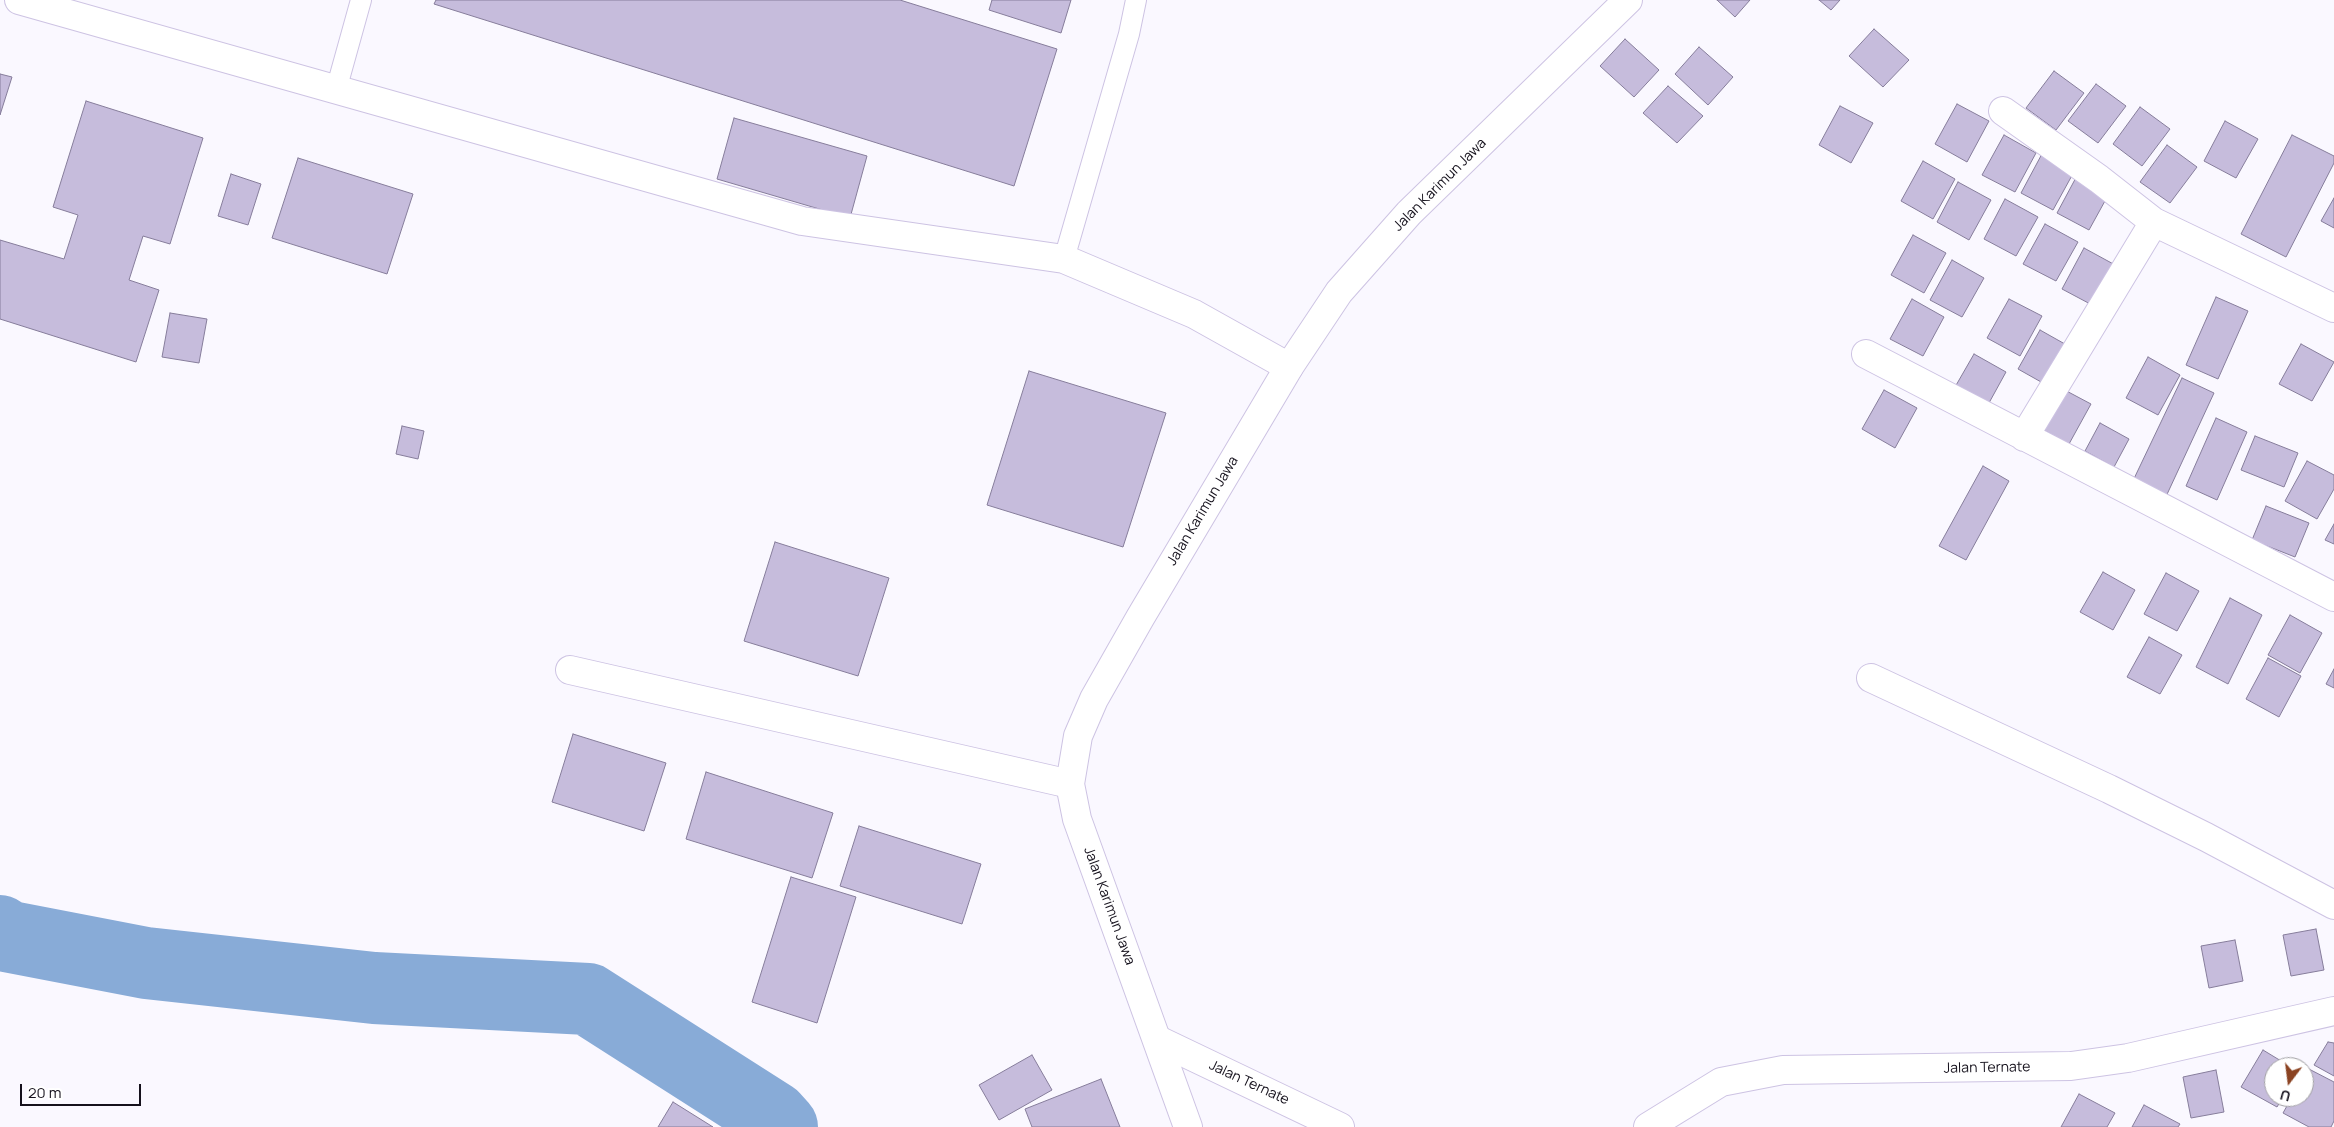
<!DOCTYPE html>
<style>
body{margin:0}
#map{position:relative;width:2334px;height:1127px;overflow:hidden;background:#faf8ff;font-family:Manrope,sans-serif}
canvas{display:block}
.north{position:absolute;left:2264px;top:1057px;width:50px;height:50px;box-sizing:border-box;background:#fff;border:1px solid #a1a0a4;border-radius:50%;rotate:195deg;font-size:14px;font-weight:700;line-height:20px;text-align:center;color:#15111c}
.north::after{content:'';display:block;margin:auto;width:18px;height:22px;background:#8b4322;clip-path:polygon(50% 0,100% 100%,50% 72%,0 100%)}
.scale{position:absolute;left:20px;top:1084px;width:121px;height:22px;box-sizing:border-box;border:2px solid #15111c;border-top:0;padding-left:6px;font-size:15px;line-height:18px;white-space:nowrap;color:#15111c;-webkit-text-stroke:4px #fff;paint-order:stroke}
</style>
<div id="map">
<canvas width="2334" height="1127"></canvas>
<div class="north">U</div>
<div class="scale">20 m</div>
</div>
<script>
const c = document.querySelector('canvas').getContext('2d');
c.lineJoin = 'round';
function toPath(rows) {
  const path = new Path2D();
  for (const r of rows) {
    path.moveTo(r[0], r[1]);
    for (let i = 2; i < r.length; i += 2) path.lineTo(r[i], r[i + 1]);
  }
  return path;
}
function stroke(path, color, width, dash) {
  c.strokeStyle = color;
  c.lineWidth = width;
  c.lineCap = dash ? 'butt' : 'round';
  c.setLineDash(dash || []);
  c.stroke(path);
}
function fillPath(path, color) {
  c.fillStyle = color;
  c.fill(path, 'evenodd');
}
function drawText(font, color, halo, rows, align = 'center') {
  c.font = font + ' Manrope,sans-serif';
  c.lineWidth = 5;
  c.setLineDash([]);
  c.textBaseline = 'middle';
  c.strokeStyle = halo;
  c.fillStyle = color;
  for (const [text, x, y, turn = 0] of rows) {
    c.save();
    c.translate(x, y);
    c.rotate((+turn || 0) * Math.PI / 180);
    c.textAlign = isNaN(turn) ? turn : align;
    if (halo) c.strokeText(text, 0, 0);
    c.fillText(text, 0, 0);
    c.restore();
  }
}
stroke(toPath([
 [0,931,6,936,146,963,374,988,588,999,773,1117,782,1127]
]), '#88abd7', 72);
const building = toPath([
 [436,0,900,0,1057,49,1014,186,434,4,436,0],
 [992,0,1071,0,1061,33,989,10,992,0],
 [1717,0,1750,0,1735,17,1717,0],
 [1819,0,1840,0,1831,10,1819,0],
 [1874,29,1909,60,1883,87,1849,56,1874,29],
 [1625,39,1659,70,1634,97,1600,66,1625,39],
 [1699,47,1733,77,1708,105,1675,74,1699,47],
 [2054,71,2084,93,2056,130,2026,108,2054,71],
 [0,74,12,77,0,115,0,74],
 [2096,84,2126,106,2098,143,2068,121,2096,84],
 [1668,86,1703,116,1677,143,1643,113,1668,86],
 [86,101,203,138,170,244,143,236,129,280,159,290,136,362,0,319,0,240,64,259,78,215,53,207,86,101],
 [1957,104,1989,121,1967,162,1935,144,1957,104],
 [1840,106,1873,123,1851,163,1819,145,1840,106],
 [2140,107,2170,129,2142,166,2113,144,2140,107],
 [734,118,867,156,850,218,717,179,734,118],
 [2225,121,2258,139,2236,178,2204,161,2225,121],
 [2004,135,2036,153,2015,192,1982,175,2004,135],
 [2292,135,2334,156,2334,163,2286,257,2241,234,2292,135],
 [2167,145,2197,167,2170,203,2140,182,2167,145],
 [2043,152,2075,170,2053,210,2021,193,2043,152],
 [298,158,413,194,387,274,272,238,298,158],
 [1923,161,1955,179,1933,219,1901,201,1923,161],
 [2079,172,2111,190,2089,230,2057,213,2079,172],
 [231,174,261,184,248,225,218,216,231,174],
 [1958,182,1991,200,1969,240,1937,222,1958,182],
 [2334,198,2334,228,2321,221,2334,198],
 [2005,199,2038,217,2016,256,1984,239,2005,199],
 [2045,224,2078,242,2056,281,2023,264,2045,224],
 [1913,235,1946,253,1924,293,1891,275,1913,235],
 [2084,248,2117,266,2094,306,2062,289,2084,248],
 [1952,260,1984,278,1962,317,1930,300,1952,260],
 [2216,297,2248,311,2218,379,2186,365,2216,297],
 [1912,299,1944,317,1923,356,1890,339,1912,299],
 [2009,299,2042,316,2020,356,1987,338,2009,299],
 [170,313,207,319,199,363,162,357,170,313],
 [2040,330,2072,348,2050,387,2018,369,2040,330],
 [2301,344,2334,362,2312,401,2279,384,2301,344],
 [1974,354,2006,372,1984,412,1951,394,1974,354],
 [2148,357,2180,375,2158,415,2126,398,2148,357],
 [1029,371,1166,413,1123,547,987,505,1029,371],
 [2182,378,2214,393,2163,503,2130,487,2182,378],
 [2059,387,2091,404,2069,444,2036,426,2059,387],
 [1884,390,1917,408,1895,448,1862,429,1884,390],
 [2216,418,2247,432,2217,500,2186,486,2216,418],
 [2100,423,2129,439,2114,467,2085,451,2100,423],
 [402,426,424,431,418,459,396,454,402,426],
 [2255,436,2298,453,2284,487,2241,470,2255,436],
 [2307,461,2334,475,2334,489,2317,519,2285,501,2307,461],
 [1983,466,2009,481,1966,560,1939,546,1983,466],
 [2266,506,2309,523,2295,557,2252,540,2266,506],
 [2334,524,2334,544,2325,540,2334,524],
 [775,542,889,578,858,676,744,641,775,542],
 [2103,572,2135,590,2113,630,2080,612,2103,572],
 [2166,573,2199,591,2177,631,2144,614,2166,573],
 [2230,598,2262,615,2228,684,2196,667,2230,598],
 [2290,615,2322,633,2300,673,2268,655,2290,615],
 [2149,637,2182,655,2160,694,2127,677,2149,637],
 [2268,658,2301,676,2279,717,2246,699,2268,658],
 [2334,669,2334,688,2326,684,2334,669],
 [573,734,666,763,644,831,552,802,573,734],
 [706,772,833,813,812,878,686,839,706,772],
 [859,826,981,864,962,924,840,886,859,826],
 [791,877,856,897,817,1023,752,1002,791,877],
 [2316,929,2324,970,2291,976,2283,935,2316,929],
 [2235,940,2243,981,2209,988,2201,946,2235,940],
 [2328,1042,2334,1043,2334,1076,2314,1065,2328,1042],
 [2263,1050,2291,1067,2274,1067,2274,1097,2283,1097,2277,1107,2241,1087,2263,1050],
 [1032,1055,1052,1090,999,1120,979,1085,1032,1055],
 [2307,1068,2334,1082,2334,1121,2331,1127,2309,1127,2283,1113,2292,1097,2304,1097,2304,1074,2307,1068],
 [2216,1070,2224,1112,2191,1118,2183,1077,2216,1070],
 [1101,1079,1120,1127,1032,1127,1025,1109,1101,1079],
 [2079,1094,2115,1113,2107,1127,2061,1127,2079,1094],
 [673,1102,713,1127,658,1127,673,1102],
 [2144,1105,2180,1124,2178,1127,2132,1127,2144,1105]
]);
fillPath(building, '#c6bcdc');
stroke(building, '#867d9b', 1);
const service = toPath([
 [336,90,361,0],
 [1064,259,1129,34,1136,0]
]);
const minor = toPath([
 [19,0,802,221,1064,259,1194,314,1289,367],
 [2003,111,2099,179,2154,222,2334,308],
 [1866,354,2334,597],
 [2024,437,2154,222],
 [570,670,1070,784],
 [1871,678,2109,789,2206,837,2334,905],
 [1158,1040,1340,1127],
 [1648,1127,1721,1082,1783,1070,2071,1066,2128,1058,2334,1011]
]);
const tertiary = toPath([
 [1188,1127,1077,819,1070,784,1078,736,1094,699,1140,618,1289,367,1339,292,1409,213,1628,0]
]);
stroke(service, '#cdc3e3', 22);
stroke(minor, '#cdc3e3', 30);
stroke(tertiary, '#cdc3e3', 30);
stroke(service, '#fff', 20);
stroke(minor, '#fff', 28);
stroke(tertiary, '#fff', 28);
drawText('14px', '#15111c', '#fff', [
 ["Jalan Karimun Jawa",1440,185,-45],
 ["Jalan Karimun Jawa",1203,511,-59],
 ["Jalan Karimun Jawa",1109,906,70],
 ["Jalan Ternate",1987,1068,-1],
 ["Jalan Ternate",1249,1083,25]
]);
</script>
